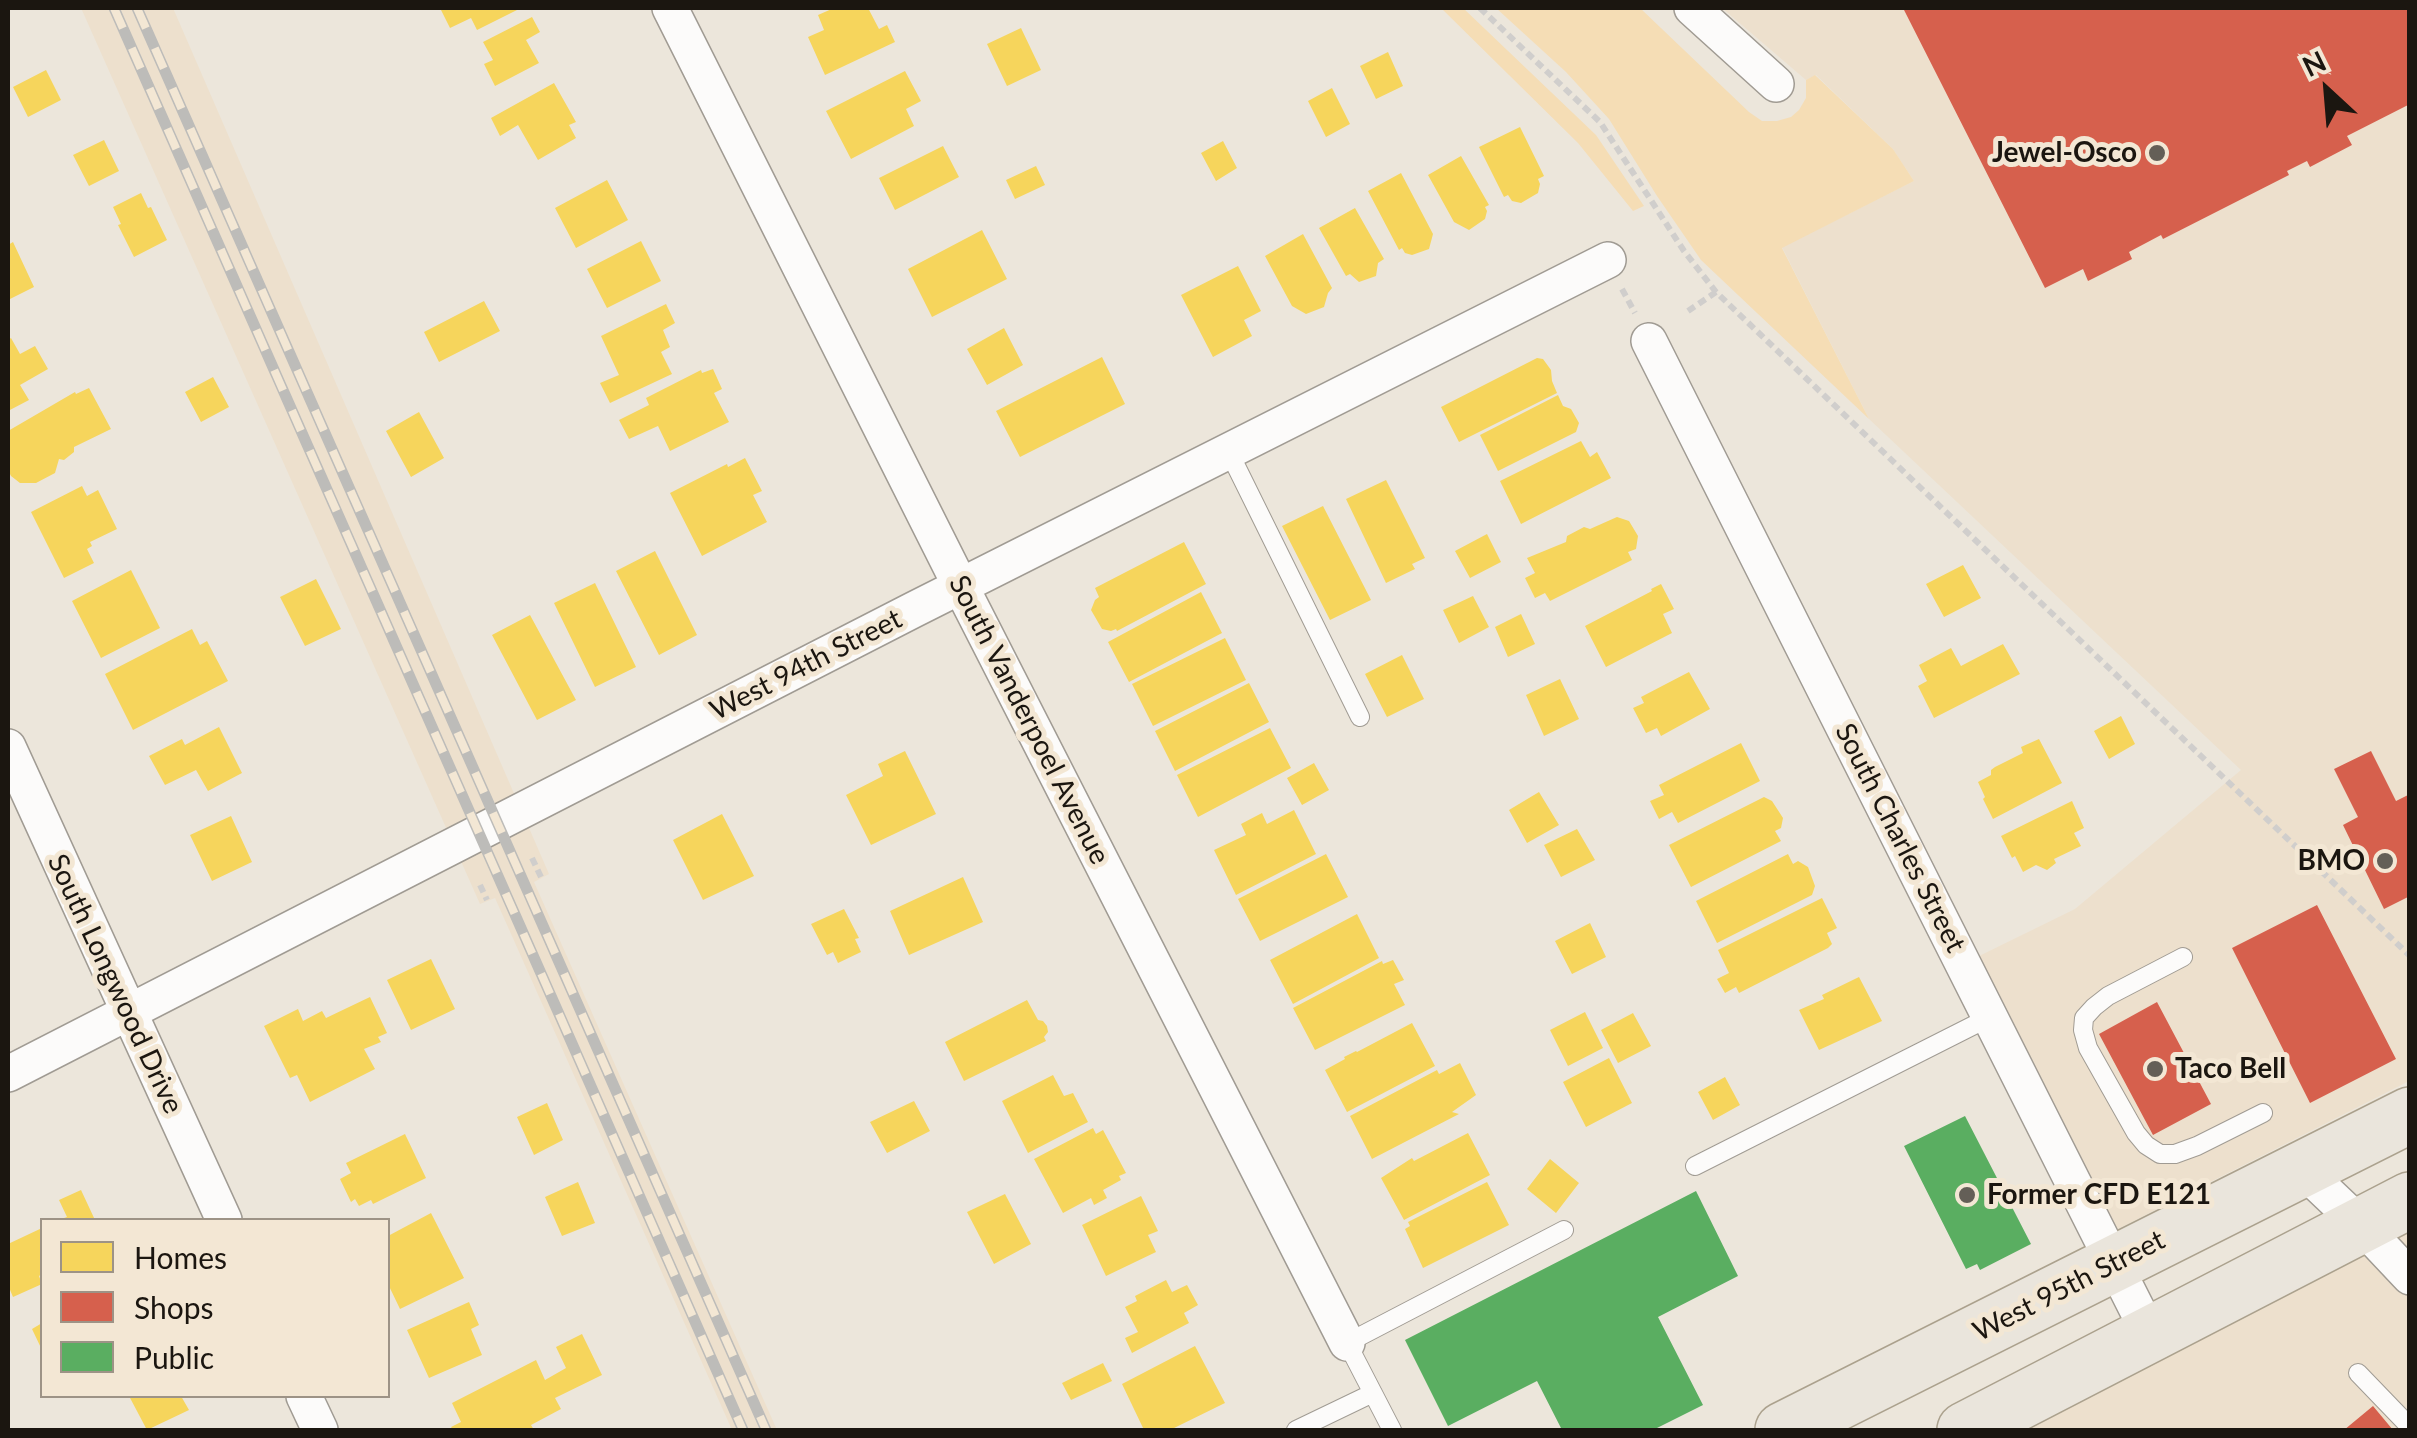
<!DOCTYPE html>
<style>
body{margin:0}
#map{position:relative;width:2417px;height:1438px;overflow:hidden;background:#ece6db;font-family:Lato,sans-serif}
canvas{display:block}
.frame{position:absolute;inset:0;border:10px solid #1b1610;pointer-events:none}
.legend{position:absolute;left:40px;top:1218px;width:350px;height:180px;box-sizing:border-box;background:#f3e7d4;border:2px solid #9d9386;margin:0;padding:12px 18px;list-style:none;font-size:30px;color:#1b1610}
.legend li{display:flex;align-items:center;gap:20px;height:50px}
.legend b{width:50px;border:2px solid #9d9386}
.north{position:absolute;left:2277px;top:40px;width:100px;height:100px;-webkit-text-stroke:8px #f3e7d4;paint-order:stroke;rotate:334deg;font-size:28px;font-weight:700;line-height:40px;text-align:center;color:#1b1610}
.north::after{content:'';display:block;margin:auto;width:35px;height:45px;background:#1b1610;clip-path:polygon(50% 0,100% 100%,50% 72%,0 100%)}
</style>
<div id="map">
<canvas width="2417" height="1438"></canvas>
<div class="frame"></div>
<ul class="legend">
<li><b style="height:28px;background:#f6d55c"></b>Homes</li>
<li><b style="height:28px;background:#d6604d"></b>Shops</li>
<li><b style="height:28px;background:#5aae61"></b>Public</li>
</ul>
<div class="north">N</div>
</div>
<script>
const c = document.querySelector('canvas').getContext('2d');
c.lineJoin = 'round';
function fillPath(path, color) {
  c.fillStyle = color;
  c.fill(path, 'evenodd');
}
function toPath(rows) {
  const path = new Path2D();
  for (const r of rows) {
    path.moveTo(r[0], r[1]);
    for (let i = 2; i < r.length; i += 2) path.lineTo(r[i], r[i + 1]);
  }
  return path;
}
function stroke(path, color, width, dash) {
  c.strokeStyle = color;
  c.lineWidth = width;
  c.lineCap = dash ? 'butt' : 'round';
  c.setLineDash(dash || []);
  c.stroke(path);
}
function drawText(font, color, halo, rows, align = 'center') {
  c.font = font + ' Lato,sans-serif';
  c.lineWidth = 10;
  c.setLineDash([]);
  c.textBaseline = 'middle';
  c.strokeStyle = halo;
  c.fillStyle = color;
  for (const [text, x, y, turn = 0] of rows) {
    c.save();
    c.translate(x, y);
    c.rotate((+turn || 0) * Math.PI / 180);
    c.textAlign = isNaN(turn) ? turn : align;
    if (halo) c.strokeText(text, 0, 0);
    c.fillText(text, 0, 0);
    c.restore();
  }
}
fillPath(toPath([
 [81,8,173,8,549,874,534,882,777,1430,732,1430,495,898,480,904],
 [1722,8,2409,8,2409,1081,2114,1231,1973,959,2075,909,2241,770,1869,419,1782,247,1914,181,1893,149,1816,75,1806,80],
 [2409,1229,2409,1430,2015,1430]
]), '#ede0cd');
fillPath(toPath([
 [1441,8,1463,8,1596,135,1644,206,1633,211,1578,143],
 [1496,8,1640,8,1749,112,1762,121,1777,121,1791,117,1799,110,1806,98,1806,80,1815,75,1893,149,1914,181,1782,248,1869,419,1701,260,1657,196,1609,119,1566,72]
]), '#f5ddb5');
fillPath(toPath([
 [440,8,521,8,477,30,471,18,450,28],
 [834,8,868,8,879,29,887,25,895,42,825,75,808,37,824,30,818,15],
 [532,17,540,32,526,40,539,63,495,86,484,64,493,60,483,42],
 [1021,28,1041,70,1007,86,987,44],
 [1388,52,1403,86,1376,99,1360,66],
 [46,70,61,100,28,117,13,87],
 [905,71,921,101,906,109,914,126,851,159,826,111],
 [554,83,576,122,569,125,576,138,538,160,518,125,500,136,491,118],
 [1332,88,1350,124,1326,137,1308,101],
 [1520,127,1544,176,1538,179,1540,184,1538,193,1521,203,1512,201,1508,195,1504,197,1479,147],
 [104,140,119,171,89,186,73,155],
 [1223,141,1237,168,1216,181,1201,153],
 [943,146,959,177,895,210,879,178],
 [1461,156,1489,205,1485,207,1487,211,1485,219,1469,230,1454,222,1428,175],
 [1036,166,1045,185,1015,199,1006,180],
 [1401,173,1433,234,1429,249,1412,255,1405,253,1402,248,1399,250,1368,191],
 [607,180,628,220,576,248,555,208],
 [141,193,148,208,151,207,167,240,134,257,118,225,121,224,113,207],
 [1355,208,1384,259,1378,263,1376,276,1359,282,1350,274,1346,276,1319,228],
 [982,230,1007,279,932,317,908,269],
 [1303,234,1332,288,1328,293,1324,307,1306,314,1292,306,1265,256],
 [641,241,661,281,607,308,587,269],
 [13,242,34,287,8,300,8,245],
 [1238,266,1261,311,1244,320,1252,336,1213,357,1181,295],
 [484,301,500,331,439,362,424,332],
 [666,304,675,323,663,330,670,347,661,352,672,374,610,403,600,383,619,375,601,336],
 [1004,328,1023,365,987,385,967,349],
 [11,338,20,354,35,346,48,369,20,385,29,400,8,411,8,340],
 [1102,357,1125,404,1020,457,996,411],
 [1537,358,1543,359,1551,370,1552,381,1557,393,1459,442,1441,407],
 [713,369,722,389,714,393,729,422,670,451,658,426,629,439,619,420,649,405,646,398,701,370,702,373],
 [213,377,229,407,201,422,185,392],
 [89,388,111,429,74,447,74,452,64,460,59,459,55,473,36,483,20,483,11,476,8,470,8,431,75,392,76,394],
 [1558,395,1563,406,1571,409,1579,423,1576,432,1498,471,1480,435],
 [419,412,444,458,411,477,386,431],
 [1581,441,1590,457,1597,452,1611,478,1521,524,1500,481],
 [745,458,762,491,753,495,767,522,702,556,670,493,727,464,728,467],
 [1386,480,1425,558,1412,564,1415,569,1386,583,1346,499],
 [82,486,87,496,98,490,117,529,90,542,92,546,87,549,94,563,64,578,31,512],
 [1323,506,1371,600,1330,620,1282,526],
 [1617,517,1629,521,1638,536,1636,549,1628,552,1632,560,1550,601,1545,593,1535,598,1525,578,1535,573,1527,558,1566,542,1567,536,1584,527,1590,529],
 [1487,534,1501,562,1470,578,1455,551],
 [1184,542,1206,584,1117,631,1116,629,1111,631,1102,629,1091,610,1095,600,1099,597,1095,588],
 [655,551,697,635,659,655,616,571],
 [1963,565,1981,598,1944,617,1926,584],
 [131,570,160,628,101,658,72,601],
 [316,579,341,629,305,646,280,597],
 [595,583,636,667,595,687,554,603],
 [1661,584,1674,609,1663,614,1672,633,1606,667,1585,626,1652,591,1651,589],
 [1201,592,1222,633,1129,682,1108,642],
 [1473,596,1489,627,1459,643,1443,610],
 [1521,614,1535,644,1508,657,1495,627],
 [530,615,576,700,537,720,492,635],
 [192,629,200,645,207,641,228,681,133,730,105,674],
 [1225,638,1246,680,1153,726,1132,684],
 [2003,644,2020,674,1934,718,1918,686,1927,681,1919,665,1951,648,1961,666],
 [1402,655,1424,699,1387,717,1365,674],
 [1689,672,1710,709,1661,736,1657,728,1646,733,1633,708,1644,703,1641,697],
 [1560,679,1579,719,1544,736,1526,695],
 [1249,683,1269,722,1175,771,1155,731],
 [2121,716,2135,744,2109,759,2094,731],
 [219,727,242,773,208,791,196,770,165,785,149,756,182,739,185,745],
 [1270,728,1291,768,1198,817,1177,775],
 [2039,739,2062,783,1993,819,1983,799,1985,797,1978,782,1991,775,1991,770,1995,767,2023,753,2021,747],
 [1741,743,1760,781,1678,823,1672,812,1659,819,1650,801,1664,795,1659,785],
 [905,751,936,814,871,845,846,795,883,776,878,764],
 [1314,763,1329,790,1302,805,1287,778],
 [1539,792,1559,825,1527,843,1509,810],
 [1764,797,1772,801,1783,818,1781,828,1775,831,1781,841,1691,887,1669,845],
 [2072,801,2084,828,2074,833,2081,846,2054,859,2056,863,2047,870,2036,865,2023,872,2015,856,2012,858,2001,836],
 [1294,810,1316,854,1236,895,1214,850,1246,835,1241,824,1262,813,1267,824],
 [722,814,754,876,703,900,673,840],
 [231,816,252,862,212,881,190,835],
 [1577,829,1595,860,1561,877,1544,845],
 [1326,854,1348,897,1260,941,1238,899],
 [1788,854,1793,864,1798,861,1808,867,1815,886,1812,895,1717,943,1696,901],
 [963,877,983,922,909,955,890,911],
 [1822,898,1837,928,1827,933,1832,944,1828,948,1739,993,1736,987,1725,993,1717,979,1729,973,1718,950],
 [844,909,859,938,855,939,861,952,838,963,833,952,827,955,811,924],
 [1357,914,1379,958,1293,1004,1270,960],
 [1590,923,1606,957,1572,974,1555,941],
 [431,959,455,1009,411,1030,387,980],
 [1393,960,1404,980,1394,984,1405,1005,1315,1050,1293,1008,1382,961,1383,964],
 [1859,977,1882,1021,1819,1050,1799,1010,1824,999,1822,995],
 [370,997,387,1033,378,1037,381,1042,364,1049,375,1069,310,1102,297,1075,290,1078,264,1026,298,1009,303,1021,322,1011,326,1018],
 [1027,1000,1038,1020,1043,1021,1047,1026,1048,1032,1044,1037,1046,1041,964,1081,945,1042],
 [1585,1012,1603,1048,1568,1066,1550,1030],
 [1633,1013,1651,1046,1618,1063,1601,1030],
 [1412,1023,1435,1066,1347,1112,1325,1070,1345,1059,1344,1057,1356,1051,1357,1052],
 [1609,1058,1632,1103,1586,1127,1563,1082],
 [1460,1063,1476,1095,1452,1112,1459,1114,1372,1159,1350,1116,1437,1070,1439,1074],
 [1053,1075,1064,1096,1073,1093,1088,1122,1028,1153,1002,1101],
 [1725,1077,1740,1105,1713,1120,1698,1092],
 [914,1101,930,1131,887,1153,870,1122],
 [547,1103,563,1140,534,1155,517,1117],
 [1093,1128,1096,1134,1103,1130,1126,1173,1119,1176,1121,1180,1103,1190,1107,1198,1094,1205,1091,1198,1063,1213,1034,1159],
 [1468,1133,1490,1175,1404,1220,1381,1178,1412,1158,1414,1161],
 [405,1134,426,1178,373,1204,371,1200,359,1206,355,1199,351,1202,340,1179,351,1173,346,1163],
 [1550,1159,1579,1183,1556,1213,1527,1189],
 [578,1182,595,1223,562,1236,545,1197],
 [1487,1182,1509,1225,1423,1268,1405,1229,1410,1226,1408,1222],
 [81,1190,95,1220,58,1220,67,1217,59,1200],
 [1005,1194,1031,1244,994,1264,967,1212],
 [1141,1196,1158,1231,1148,1235,1156,1252,1106,1276,1082,1225],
 [431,1213,464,1278,400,1309,388,1284,388,1236],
 [42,1228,42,1274,39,1276,42,1284,13,1297,8,1285,8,1244],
 [1166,1280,1172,1292,1187,1285,1198,1305,1184,1313,1189,1323,1132,1353,1125,1338,1138,1332,1125,1307,1137,1301,1135,1296],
 [469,1302,479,1325,471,1329,482,1355,429,1378,407,1330],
 [42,1323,42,1350,32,1329],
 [582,1334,602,1375,555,1398,561,1409,531,1425,534,1430,453,1430,451,1427,461,1422,452,1403,536,1360,545,1380,566,1368,556,1347],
 [1195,1346,1225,1403,1170,1430,1144,1430,1122,1384],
 [1103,1363,1112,1381,1071,1400,1062,1383],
 [129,1396,181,1396,189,1410,147,1430]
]), '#f6d55c');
fillPath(toPath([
 [1903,8,2410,8,2410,104,2347,136,2352,145,2310,167,2307,161,2287,171,2289,175,2163,239,2161,235,2129,252,2132,259,2088,281,2083,269,2045,288],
 [2371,751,2396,801,2410,794,2410,896,2384,909,2343,825,2358,817,2334,769],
 [2317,905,2396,1059,2310,1103,2232,948],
 [2157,1002,2211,1104,2153,1135,2099,1034],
 [2373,1406,2393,1430,2344,1430]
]), '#d6604d');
fillPath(toPath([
 [1965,1116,2031,1244,1980,1270,1977,1264,1966,1269,1904,1146],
 [1696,1191,1738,1276,1658,1317,1703,1405,1653,1430,1562,1430,1537,1381,1448,1426,1405,1340]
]), '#5aae61');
const lane = toPath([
 [1229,452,1360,717],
 [2183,957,2108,996,2094,1007,2084,1018,2083,1030,2088,1048,2136,1133,2146,1145,2160,1154,2175,1154,2197,1146,2263,1113],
 [1695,1166,1990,1017],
 [2358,1373,2410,1427],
 [1296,1430,1373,1393],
 [1392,1430,1347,1343,1564,1230]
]);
const street = toPath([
 [670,8,961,587,1347,1343],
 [1692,8,1776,84],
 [1649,341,2150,1335],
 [8,747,224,1220],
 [8,1074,915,609,1608,260],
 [2302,1169,2361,1225,2410,1277],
 [304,1396,320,1430]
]);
const primary = toPath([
 [1783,1430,2410,1115],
 [1965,1430,2410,1200]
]);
stroke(lane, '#a09b93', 20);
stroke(street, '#a09b93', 38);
stroke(primary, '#aba18d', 58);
stroke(toPath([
 [1480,8,1600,122,1684,251,1716,292,2410,956],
 [1622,289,1635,313],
 [1688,311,1716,292],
 [532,858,541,877],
 [480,885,487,900]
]), '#d0cecc', 6, [8, 5]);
stroke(lane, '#fcfbfa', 18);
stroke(street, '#fcfbfa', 35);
stroke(primary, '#eae5dc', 55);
const rail = toPath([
 [114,8,743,1430],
 [137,8,766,1430]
]);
stroke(rail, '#bdbcb9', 11);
stroke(rail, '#f3e7d4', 8, [22]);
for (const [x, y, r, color] of [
 [2157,153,10,"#645f57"],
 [2385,861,10,"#645f57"],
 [2155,1069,10,"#645f57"],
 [1967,1195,10,"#645f57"]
]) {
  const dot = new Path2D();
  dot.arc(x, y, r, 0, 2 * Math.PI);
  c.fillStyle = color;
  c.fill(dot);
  stroke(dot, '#f3e7d4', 4);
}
drawText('bold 28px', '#1b1610', '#f3e7d4', [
 ["Jewel-Osco",2137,153],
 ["BMO",2365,861],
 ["Taco Bell",2175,1069,"left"],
 ["Former CFD E121",1987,1195,"left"]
], 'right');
drawText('28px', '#1b1610', '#f3e7d4', [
 ["West 94th Street",806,665,-27],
 ["South Vanderpoel Avenue",1029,720,63],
 ["South Charles Street",1900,838,63],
 ["South Longwood Drive",115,984,65],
 ["West 95th Street",2069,1286,-27]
]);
</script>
